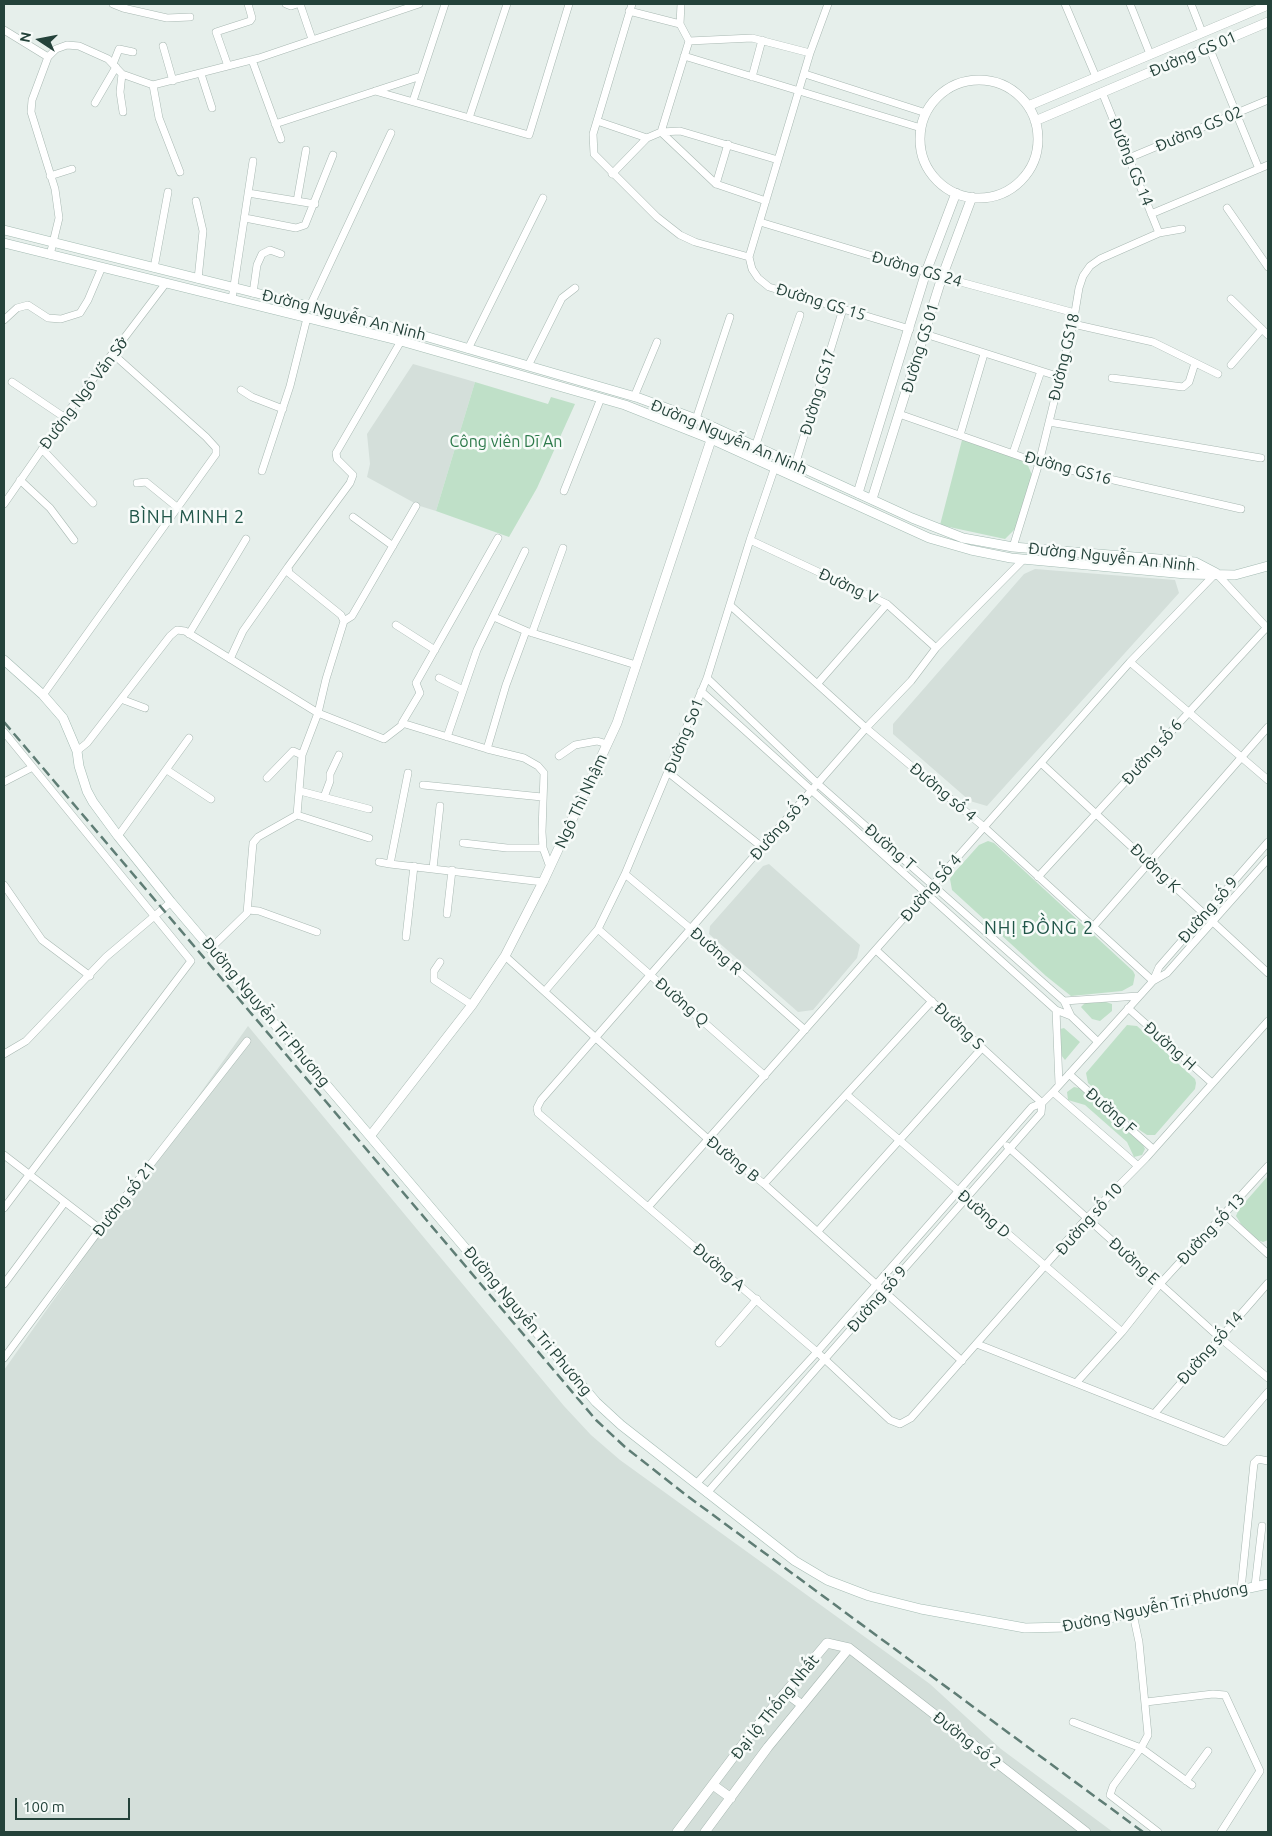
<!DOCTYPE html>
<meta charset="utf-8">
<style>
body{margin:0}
#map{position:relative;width:1272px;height:1836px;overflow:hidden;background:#e6efeb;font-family:Ubuntu,sans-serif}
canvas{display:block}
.frame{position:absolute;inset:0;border:5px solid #24423a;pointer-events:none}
.north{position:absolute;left:15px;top:15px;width:50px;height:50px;-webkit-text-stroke:4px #f7fbf9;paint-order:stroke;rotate:281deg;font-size:14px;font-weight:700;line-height:20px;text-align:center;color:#24423a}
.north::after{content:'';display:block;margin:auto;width:18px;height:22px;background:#24423a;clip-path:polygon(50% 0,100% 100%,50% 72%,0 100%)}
.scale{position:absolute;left:15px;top:1798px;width:115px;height:22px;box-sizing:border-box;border:2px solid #24423a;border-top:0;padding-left:6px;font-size:15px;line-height:18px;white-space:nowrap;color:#24423a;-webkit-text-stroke:4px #f7fbf9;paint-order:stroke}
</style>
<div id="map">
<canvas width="1272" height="1836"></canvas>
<div class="frame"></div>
<div class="north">N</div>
<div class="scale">100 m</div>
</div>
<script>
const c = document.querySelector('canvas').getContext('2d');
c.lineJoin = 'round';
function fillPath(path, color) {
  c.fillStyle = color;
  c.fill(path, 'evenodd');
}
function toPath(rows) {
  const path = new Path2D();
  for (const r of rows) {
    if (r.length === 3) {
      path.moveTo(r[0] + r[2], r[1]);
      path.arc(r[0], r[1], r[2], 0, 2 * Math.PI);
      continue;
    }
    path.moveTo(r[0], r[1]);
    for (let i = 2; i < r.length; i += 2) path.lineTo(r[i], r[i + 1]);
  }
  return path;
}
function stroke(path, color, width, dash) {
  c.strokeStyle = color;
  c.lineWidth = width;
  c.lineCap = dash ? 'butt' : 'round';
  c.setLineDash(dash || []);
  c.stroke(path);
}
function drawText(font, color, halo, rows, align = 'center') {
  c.font = font + ' Ubuntu,sans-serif';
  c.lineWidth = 5;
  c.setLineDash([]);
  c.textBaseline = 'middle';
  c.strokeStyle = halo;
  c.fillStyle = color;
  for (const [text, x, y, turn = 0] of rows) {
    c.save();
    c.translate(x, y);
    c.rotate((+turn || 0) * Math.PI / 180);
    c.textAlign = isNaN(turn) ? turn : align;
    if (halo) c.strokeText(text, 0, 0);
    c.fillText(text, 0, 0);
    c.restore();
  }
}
fillPath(toPath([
 [413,364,475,382,436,511,420,506,367,477,370,464,367,434],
 [1035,569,1175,580,1179,593,987,806,970,801,893,734,893,724,1024,574],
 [769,864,860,945,857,958,813,1010,798,1012,709,934,710,926,763,866],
 [248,1026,564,1406,591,1435,620,1460,930,1684,1001,1749,1113,1832,4,1832,4,1370]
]), '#d4dfda');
fillPath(toPath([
 [475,382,548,404,551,397,575,404,537,488,509,537,436,511],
 [962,440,1026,461,1032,475,1015,529,1005,539,940,525],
 [988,841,994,843,1133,971,1135,975,1133,985,1122,991,1071,996,1046,976,952,890,950,879,953,874,979,845],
 [1106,1002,1112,1004,1112,1011,1100,1021,1092,1019,1081,1007,1085,1003],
 [1127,1025,1137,1026,1195,1079,1196,1083,1195,1089,1155,1135,1147,1135,1141,1131,1088,1083,1086,1073],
 [1064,1028,1080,1042,1065,1060,1061,1055,1060,1029],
 [1074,1087,1079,1088,1143,1145,1145,1149,1142,1155,1134,1157,1127,1142,1085,1105,1068,1100,1067,1092],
 [1268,1176,1268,1240,1263,1242,1258,1240,1241,1224,1236,1216,1239,1209]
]), '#bfe0c8');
const minor = toPath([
 [113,4,123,8,124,5],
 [286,4,291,6,297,4],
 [300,4,312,39],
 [632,4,593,134,594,154,657,217,680,235,695,242,749,257],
 [1065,4,1096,77],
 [1130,4,1150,54],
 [1191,4,1202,32],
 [123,8,167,18,190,17],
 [629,11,680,24,689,41,752,38,810,53],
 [680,24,681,4],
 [4,30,48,57],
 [689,41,661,132,716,184],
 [163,46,173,81],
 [1209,47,1259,169],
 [684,56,921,128],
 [252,60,281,139],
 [113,64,119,49,133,52],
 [228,66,216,32,250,21,252,18,248,4],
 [122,74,120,92,123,112],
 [201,74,212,108],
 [805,74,926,113],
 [752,77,762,40],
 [153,85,159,118,180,172],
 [375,91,529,135,569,4],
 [1102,92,1159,233],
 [413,101,445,4],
 [95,103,116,67],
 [469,118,507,4],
 [597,121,647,138],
 [275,124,421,76],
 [728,144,716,184,766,201],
 [1129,158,1268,100],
 [612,174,647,138,661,132,680,131,778,160],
 [50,176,72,169],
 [248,193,315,204],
 [196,201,203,231,198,279],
 [297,201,306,150],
 [1227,208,1268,267],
 [1151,214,1268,165],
 [245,218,296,228,305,225,333,155],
 [760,222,926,272],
 [50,255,59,218,55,189,31,112,32,100,48,57,56,49,67,45,79,46,108,59,122,74,153,85,259,58,419,4],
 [749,257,810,53,828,4],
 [749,257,752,269,758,278,769,287,910,329],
 [154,268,168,192],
 [942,277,1075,313],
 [253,293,257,265,262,254,270,250,281,254],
 [232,299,253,161],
 [1231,299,1268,335],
 [310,306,391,133],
 [4,320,17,308,28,305,48,318,61,319,80,313,88,300,102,267],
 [1073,324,1153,342,1218,374],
 [925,334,1060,377],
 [468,349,543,198],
 [1231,365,1262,329],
 [528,366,562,298,575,288],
 [1112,378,1183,387,1189,382,1195,363],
 [12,382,64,417],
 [241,390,252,397,283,409],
 [634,397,657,342],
 [899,414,1039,463,1241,509],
 [696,419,730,317],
 [1049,422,1261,458],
 [960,435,984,354],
 [755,447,800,315],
 [42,449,93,503],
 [1013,453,1041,371],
 [262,471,290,386,307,318],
 [792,475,843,309],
 [20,480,50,508,74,540],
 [137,483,146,482,178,508],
 [564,491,601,398],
 [4,504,68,412,166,283],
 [353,517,393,546],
 [498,538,416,683,420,693,402,723,487,749,524,758,538,766,544,773,542,832,543,848,550,867],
 [750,540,887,604,936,648],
 [1013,547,1039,463,1073,324,1079,288,1083,276,1090,266,1100,259,1159,233,1182,229],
 [1024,559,936,648,911,681,866,728,541,1100,537,1108,538,1113,817,1352,890,1420,900,1424,911,1418,1086,1219,1146,1158,1268,1021],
 [731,606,866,728,984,827,1153,981],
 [494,617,526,631,636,665],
 [344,621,352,616,416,506],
 [396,625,435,650],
 [532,633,563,548],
 [189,634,246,539],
 [230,659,243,631,288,567],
 [1130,662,1268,780],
 [439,678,463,690],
 [707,678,818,784,1064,1001,1071,1016,1098,1042],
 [818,683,887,604],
 [701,691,1056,1010,1071,1016],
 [43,695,216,454,216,448,206,437,113,354],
 [121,699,145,708],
 [4,732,191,961,4,1208],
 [447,737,477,650,525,551],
 [487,749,506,685,526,631],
 [77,751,87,743,170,636,177,630,185,631,318,713,384,739,401,726],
 [559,756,575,745,597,741,607,744],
 [1041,763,1268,973],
 [167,770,211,799],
 [408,773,390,864,543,882],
 [669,773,762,847],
 [267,778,293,751,302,755],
 [4,782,31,768],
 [423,785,542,797],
 [300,791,369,809],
 [324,797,330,781,330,774,339,755],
 [297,815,369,838],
 [118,836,189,738],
 [463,843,507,848,543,848],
 [379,862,390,864],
 [433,868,440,806],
 [625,874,691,929,805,1030],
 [1038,877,1267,627],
 [4,885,42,940,90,976],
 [248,910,259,911,317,932],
 [447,914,452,870],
 [1093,927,1268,727],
 [598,929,765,1076],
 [406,937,414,866],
 [211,948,247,913,253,843,258,837,297,815,302,755,318,713,326,679,344,621,341,615,289,573,288,567,350,483,353,475,337,459,336,453,401,341],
 [876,950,1042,1103],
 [505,956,709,1140,764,1184,962,1361],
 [440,962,434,971,434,980,472,1005],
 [1153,981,1167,973,1268,859],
 [545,991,598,929,625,874,707,678,750,540,778,458],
 [1064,1001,1139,996],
 [1128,1008,1212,1083],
 [1056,1010,1059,1084],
 [4,1054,26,1041,106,957,171,902],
 [1069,1074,1153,1149],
 [1053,1092,1138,1166],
 [847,1095,1122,1332],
 [1007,1146,1219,1337,1268,1378],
 [4,1155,100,1229],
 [764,1184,932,1001],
 [649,1206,1130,662,1216,573,1268,629],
 [1225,1215,1268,1254],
 [818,1231,982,1048],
 [4,1284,65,1202],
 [719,1343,757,1299],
 [977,1344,1225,1442,1268,1392],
 [4,1358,100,1229,247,1041],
 [1076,1383,1122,1332,1160,1284,1268,1166],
 [1154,1414,1268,1283],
 [696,1484,817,1352,1032,1107,1042,1103,1053,1092,1153,981,1159,967,1268,842],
 [707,1493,1041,1113,1042,1103],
 [1255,1586,1262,1526],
 [1241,1589,1254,1463,1258,1459,1268,1461],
 [1133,1614,1139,1642,1148,1735,1141,1748,1113,1786,1110,1795,1158,1832],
 [1146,1702,1213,1694,1225,1695,1260,1771,1221,1832],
 [1073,1722,1141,1748,1192,1785],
 [1186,1781,1208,1751]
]);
const tertiary = toPath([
 [979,139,59],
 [1028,106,1268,5],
 [1035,121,1268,22],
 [858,493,926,272,956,193],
 [872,499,942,277,972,197],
 [371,1135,472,1005,505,956,543,882,617,723,715,428],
 [786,1693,802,1705],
 [713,1785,731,1798],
 [677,1832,753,1731,827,1643,849,1648,1086,1832],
 [705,1832,768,1747,849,1648]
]);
const secondary = toPath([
 [4,230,404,330,639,398,696,419,912,518,963,538,1013,547,1195,562,1216,573],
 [4,243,401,341,625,405,711,439,929,538,971,550,1011,558,1186,574,1235,575,1268,566],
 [4,660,43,695,63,718,77,751,79,766,87,791,93,802,118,836,171,902,596,1402,621,1425,795,1561,827,1580,869,1596,921,1609,1025,1628,1067,1627,1268,1584]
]);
stroke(minor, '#a8b8b2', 8);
stroke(tertiary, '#a8b8b2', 10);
stroke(secondary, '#a4bbb3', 10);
stroke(minor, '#fff', 7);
stroke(tertiary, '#fff', 9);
stroke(secondary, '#fff', 9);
stroke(toPath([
 [4,722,596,1420,625,1447,686,1495,1143,1832]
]), '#5f7d75', 2.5, [10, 5]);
drawText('16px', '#24423a', '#f7fbf9', [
 ["Đường GS 01",1193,54,-23],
 ["Đường GS 02",1199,129,-23],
 ["Đường GS 14",1131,162,68],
 ["Đường GS 24",917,269,16],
 ["Đường GS 15",821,302,17],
 ["Đường Nguyễn An Ninh",344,315,14],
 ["Đường GS 01",920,348,-73],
 ["Đường GS18",1064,357,-77],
 ["Đường GS17",818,392,-73],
 ["Đường Ngô Văn Sở",84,393,-53],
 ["Đường Nguyễn An Ninh",729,437,23],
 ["Đường GS16",1068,468,15],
 ["Đường Nguyễn An Ninh",1112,557,6],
 ["Đường V",848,586,25],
 ["Đường So1",684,736,-68],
 ["Đường số 6",1152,752,-48],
 ["Đường số 4",943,792,40],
 ["Ngô Thì Nhậm",581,801,-65],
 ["Đường số 3",780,827,-49],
 ["Đường T",890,847,41],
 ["Đường K",1155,868,44],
 ["Đường Số 4",931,888,-49],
 ["Đường số 9",1208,910,-49],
 ["Đường R",716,951,41],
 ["Đường Q",682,1002,41],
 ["Đường Nguyễn Tri Phương",266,1012,50],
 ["Đường S",959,1026,43],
 ["Đường H",1170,1046,42],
 ["Đường F",1111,1111,41],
 ["Đường B",733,1159,39],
 ["Đường số 21",124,1199,-52],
 ["Đường D",984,1214,41],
 ["Đường số 10",1089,1219,-48],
 ["Đường số 13",1211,1229,-47],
 ["Đường E",1134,1261,42],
 ["Đường A",719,1267,41],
 ["Đường số 9",877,1299,-49],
 ["Đường Nguyễn Tri Phương",528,1321,50],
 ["Đường số 14",1210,1348,-49],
 ["Đường Nguyễn Tri Phương",1155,1607,-12],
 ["Đại lộ Thống Nhất",775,1707,-51],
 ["Đường số 2",967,1740,38]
]);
drawText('16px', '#2d7a4b', '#f7fbf9', [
 ["Công viên Dĩ An",506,442]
]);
c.letterSpacing = '1px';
drawText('18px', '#1f5548', '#f7fbf9', [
 ["BÌNH MINH 2",187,517],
 ["NHỊ ĐỒNG 2",1039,928]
]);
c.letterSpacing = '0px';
</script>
